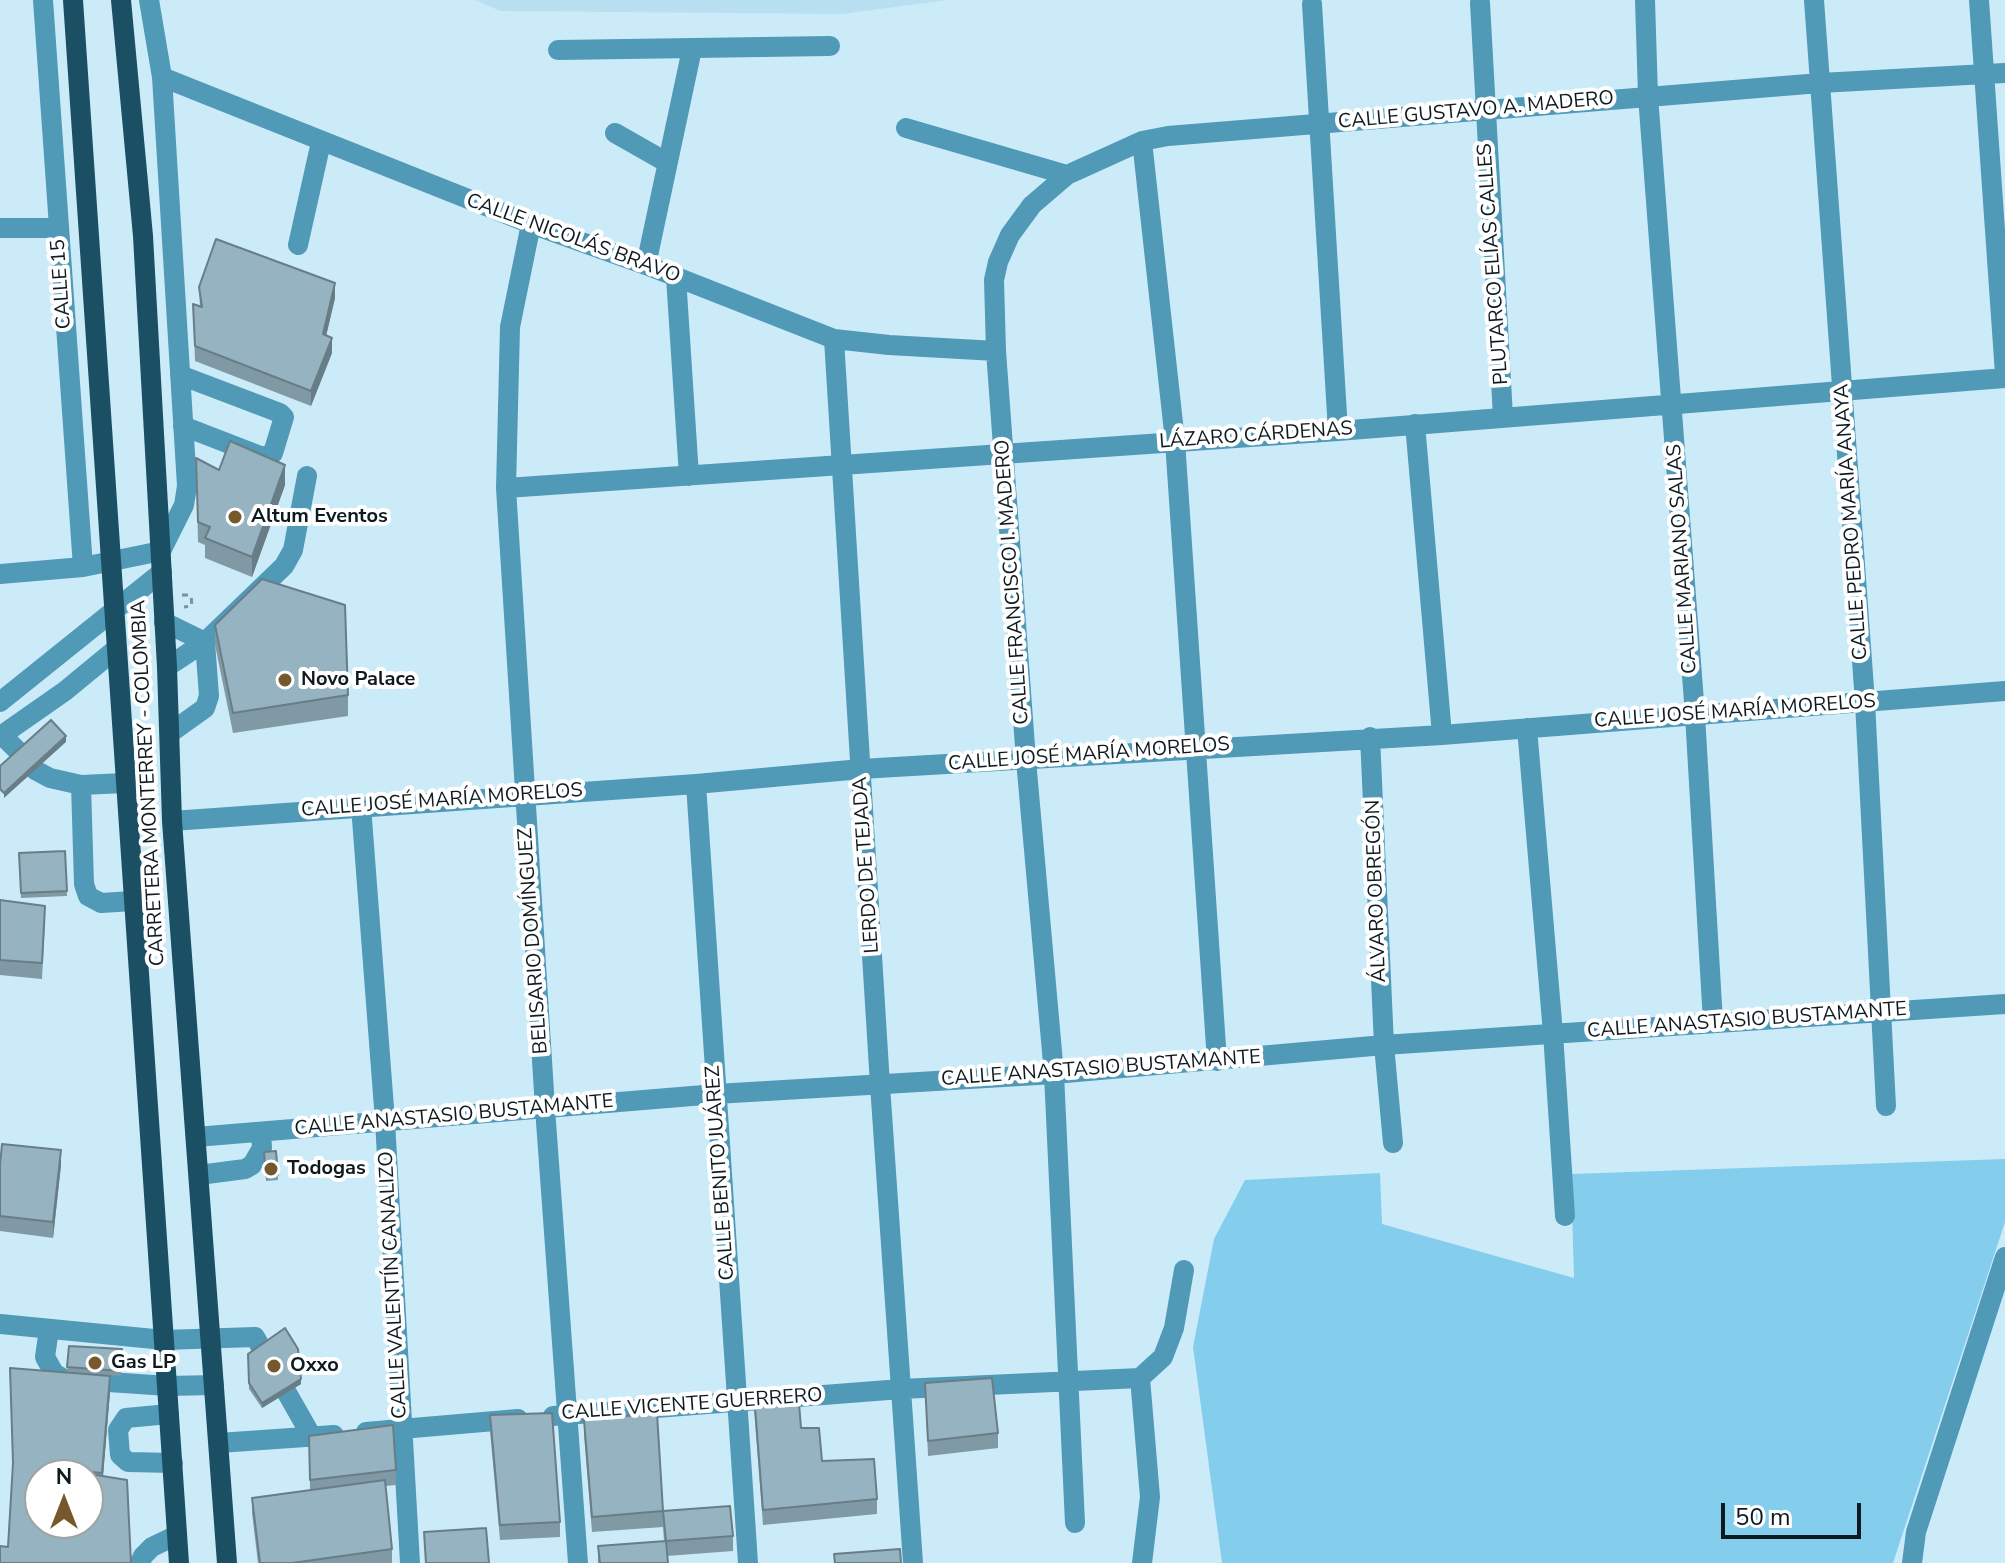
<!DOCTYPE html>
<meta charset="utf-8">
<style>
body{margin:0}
#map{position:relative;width:2005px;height:1563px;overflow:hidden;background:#ccebf9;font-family:"Nunito Sans",sans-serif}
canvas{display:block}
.north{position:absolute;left:24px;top:1459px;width:80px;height:80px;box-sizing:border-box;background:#fff;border:2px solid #9fa3a5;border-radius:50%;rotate:0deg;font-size:22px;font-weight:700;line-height:32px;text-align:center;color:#0f1a1f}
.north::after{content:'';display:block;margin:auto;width:28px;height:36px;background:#75592c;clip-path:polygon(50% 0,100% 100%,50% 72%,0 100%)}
.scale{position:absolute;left:1721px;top:1503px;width:140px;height:36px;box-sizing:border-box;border:4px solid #0f1a1f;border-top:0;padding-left:10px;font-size:24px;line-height:28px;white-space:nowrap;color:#0f1a1f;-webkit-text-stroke:6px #fff;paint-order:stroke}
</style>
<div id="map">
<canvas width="2005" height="1563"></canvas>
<div class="north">N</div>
<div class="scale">50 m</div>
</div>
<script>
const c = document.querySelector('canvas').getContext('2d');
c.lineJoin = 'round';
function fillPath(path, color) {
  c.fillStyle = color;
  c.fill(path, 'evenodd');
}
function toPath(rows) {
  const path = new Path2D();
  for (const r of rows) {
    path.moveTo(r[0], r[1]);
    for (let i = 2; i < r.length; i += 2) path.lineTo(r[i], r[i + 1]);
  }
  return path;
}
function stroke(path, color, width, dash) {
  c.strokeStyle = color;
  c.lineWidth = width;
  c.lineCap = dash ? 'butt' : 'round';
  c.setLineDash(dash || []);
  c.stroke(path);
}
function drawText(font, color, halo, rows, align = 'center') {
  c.font = font + ' "Nunito Sans",sans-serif';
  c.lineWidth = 8;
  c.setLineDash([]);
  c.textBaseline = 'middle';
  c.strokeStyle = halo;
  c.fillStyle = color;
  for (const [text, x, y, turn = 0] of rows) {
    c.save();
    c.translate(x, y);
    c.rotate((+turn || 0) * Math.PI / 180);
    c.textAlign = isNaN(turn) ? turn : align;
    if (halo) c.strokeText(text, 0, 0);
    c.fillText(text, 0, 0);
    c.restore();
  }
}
fillPath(toPath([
 [475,0,948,0,842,14,500,11]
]), '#b9e0f1');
fillPath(toPath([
 [2005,1159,2005,1222,1893,1563,1222,1563,1193,1347,1214,1239,1245,1180,1380,1173,1382,1224,1574,1278,1571,1174]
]), '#85cdec');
stroke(toPath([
 [182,595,191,595,192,606,184,607]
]), '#7b919b', 3, [6, 6]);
stroke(toPath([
 [43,0,83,567],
 [1645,0,1648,96,1695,715,1713,1022],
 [1814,0,1865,702,1886,1106],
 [1979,0,2005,374],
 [1480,3,1503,417],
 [1312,4,1338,431],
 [558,50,830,46],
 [162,77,531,224,646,265,834,339,889,345,996,351],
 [906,128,1067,175],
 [615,133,666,162],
 [1142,141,1175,441,1217,1061],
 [531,224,510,327,506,488,545,1108,578,1563],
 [0,228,58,228],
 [298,245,321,142],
 [646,265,692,49],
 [676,277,689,476],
 [834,339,880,1085,913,1563],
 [180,375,280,413,284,417,273,453,263,457,183,426],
 [1415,424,1442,735],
 [506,488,1338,431,2005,378],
 [0,574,83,567,161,551,184,505,187,486,162,77,149,0],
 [164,622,205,642,209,696,205,708,170,733],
 [167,667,205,642,284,566,293,550,307,476],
 [0,702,162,572],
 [1527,728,1553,1033,1565,1216],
 [1370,737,1384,1045,1393,1143],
 [20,753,2,735,65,691,116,649],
 [35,770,50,778,81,785,125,783],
 [696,784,748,1563],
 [81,785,84,884,88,896,101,903,133,901],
 [361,806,385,1121,410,1563],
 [172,821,696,784,861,769,1442,735,2005,691],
 [196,1137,716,1094,1054,1074,1384,1045,2005,1004],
 [199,1175,245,1169,252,1165,262,1148,261,1133],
 [0,1324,164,1340,255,1337,262,1349],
 [49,1329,45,1357,54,1373,64,1379,168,1386,214,1385],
 [1140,1378,1150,1497,1142,1563],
 [287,1393,312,1437],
 [169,1414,126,1418,118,1430,120,1455,128,1462,173,1463],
 [553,1416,901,1389,1140,1378,1163,1357,1174,1328,1184,1270],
 [366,1432,518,1419],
 [219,1443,334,1435],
 [1075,1523,1054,1074,1026,760,996,351,994,280,998,262,1010,235,1032,205,1067,175,1142,141,1168,136,1820,83,2005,73],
 [140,1563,143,1556,152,1547,177,1535],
 [1912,1563,1916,1532,2005,1257]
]), '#5099b7', 20);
stroke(toPath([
 [73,0,179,1563],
 [121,0,143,236,167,667,172,821,227,1563]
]), '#1b5064', 20);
fillPath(toPath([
 [199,287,335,298,326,336,332,353,311,406,195,361,193,304,200,307],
 [196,458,219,470,285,485,252,577,205,558,205,545,198,542],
 [215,625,348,695,348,716,233,733,215,645],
 [65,851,67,896,21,898,19,853],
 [0,900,45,921,42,979,0,975],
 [276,1151,278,1180,266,1181,264,1152],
 [0,1165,61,1165,53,1238,0,1231],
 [69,1346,122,1349,121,1376,67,1372],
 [248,1354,301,1384,262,1408,249,1389],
 [925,1383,998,1433,998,1448,928,1456],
 [110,1392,103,1476,8,1547],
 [754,1394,801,1428,822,1461,877,1499,877,1514,763,1525,754,1409],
 [490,1415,560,1522,560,1537,500,1540,490,1431],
 [584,1420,663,1511,733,1536,733,1551,667,1556,668,1563,598,1563,598,1546,664,1541,663,1527,592,1532,584,1435],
 [309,1436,396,1470,396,1485,385,1486,392,1549,392,1563,258,1563,252,1513,252,1498,310,1490]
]), '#809aa5');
fillPath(toPath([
 [335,283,335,298,323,349,323,334],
 [332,338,332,353,311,406,311,391],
 [285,465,285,485,252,577,252,557],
 [66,736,66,742,4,798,4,793],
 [61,1150,61,1165,53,1238,53,1222],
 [110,1376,110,1392,102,1488,102,1473],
 [301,1379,301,1384,262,1408,262,1403]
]), '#687d86');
const building = toPath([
 [216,239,335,283,323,334,332,338,311,391,195,346,193,304,202,307,199,287,216,239],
 [230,441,285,465,252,557,205,538,210,527,198,522,196,458,219,470,230,441],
 [262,579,345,605,348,695,233,713,215,625,262,579],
 [51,720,66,736,4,793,0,789,0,766,51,720],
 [65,851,67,891,21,893,19,853,65,851],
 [0,900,45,906,42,963,0,960,0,900],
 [2,1144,61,1150,53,1222,0,1216,0,1165,2,1144],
 [276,1151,278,1175,266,1176,264,1152,276,1151],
 [285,1328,298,1349,301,1379,262,1403,249,1383,248,1354,285,1328],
 [69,1346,122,1349,121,1371,67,1367,69,1346],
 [10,1368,110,1376,102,1473,53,1468,127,1480,131,1563,0,1563,0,1546,8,1547,13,1463,10,1368],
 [40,1475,88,1475,88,1523,40,1523,40,1475],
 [992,1378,998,1433,928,1441,925,1383,992,1378],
 [798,1391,801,1428,819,1428,822,1461,874,1459,877,1499,763,1510,754,1394,798,1391],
 [552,1413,560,1522,500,1525,490,1415,552,1413],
 [657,1413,663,1511,730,1506,733,1536,666,1541,663,1511,592,1517,584,1420,657,1413],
 [393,1425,396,1470,310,1480,309,1436,393,1425],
 [385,1480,392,1549,292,1563,260,1563,252,1498,385,1480],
 [486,1528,489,1563,426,1563,424,1532,486,1528],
 [666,1541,668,1563,600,1563,598,1546,666,1541],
 [900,1549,901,1563,835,1563,834,1554,900,1549]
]);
fillPath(building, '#95b3c0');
stroke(building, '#687d86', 2);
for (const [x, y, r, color] of [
 [235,517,8,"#75592c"],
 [285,680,8,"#75592c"],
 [271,1169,8,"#75592c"],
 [95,1363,8,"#75592c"],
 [274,1366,8,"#75592c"]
]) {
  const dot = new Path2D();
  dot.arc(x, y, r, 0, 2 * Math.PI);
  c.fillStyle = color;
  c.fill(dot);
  stroke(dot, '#fff', 3);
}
drawText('20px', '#0f1a1f', '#fff', [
 ["CALLE GUSTAVO A. MADERO",1476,111,-5],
 ["CALLE NICOLÁS BRAVO",573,239,20],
 ["PLUTARCO ELÍAS CALLES",1494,264,-94],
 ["CALLE 15",62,284,-94],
 ["LÁZARO CÁRDENAS",1256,436,-4],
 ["CALLE PEDRO MARÍA ANAYA",1852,522,-94],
 ["CALLE MARIANO SALAS",1683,559,-94],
 ["CALLE FRANCISCO I. MADERO",1013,582,-94],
 ["CALLE JOSÉ MARÍA MORELOS",1735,712,-4],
 ["CALLE JOSÉ MARÍA MORELOS",1089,755,-4],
 ["CARRETERA MONTERREY - COLOMBIA",149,783,-93],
 ["CALLE JOSÉ MARÍA MORELOS",442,801,-4],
 ["LERDO DE TEJADA",867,865,-94],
 ["ÁLVARO OBREGÓN",1377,891,-92],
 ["BELISARIO DOMÍNGUEZ",534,941,-94],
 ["CALLE ANASTASIO BUSTAMANTE",1747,1021,-4],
 ["CALLE ANASTASIO BUSTAMANTE",1101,1069,-4],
 ["CALLE ANASTASIO BUSTAMANTE",454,1116,-5],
 ["CALLE BENITO JUÁREZ",721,1173,-94],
 ["CALLE VALENTÍN CANALIZO",394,1285,-93],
 ["CALLE VICENTE GUERRERO",692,1405,-4]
]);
drawText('bold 20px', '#0f1a1f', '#fff', [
 ["Altum Eventos",251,517],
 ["Novo Palace",301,680],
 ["Todogas",287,1169],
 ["Gas LP",111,1363],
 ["Oxxo",290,1366]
], 'left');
</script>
